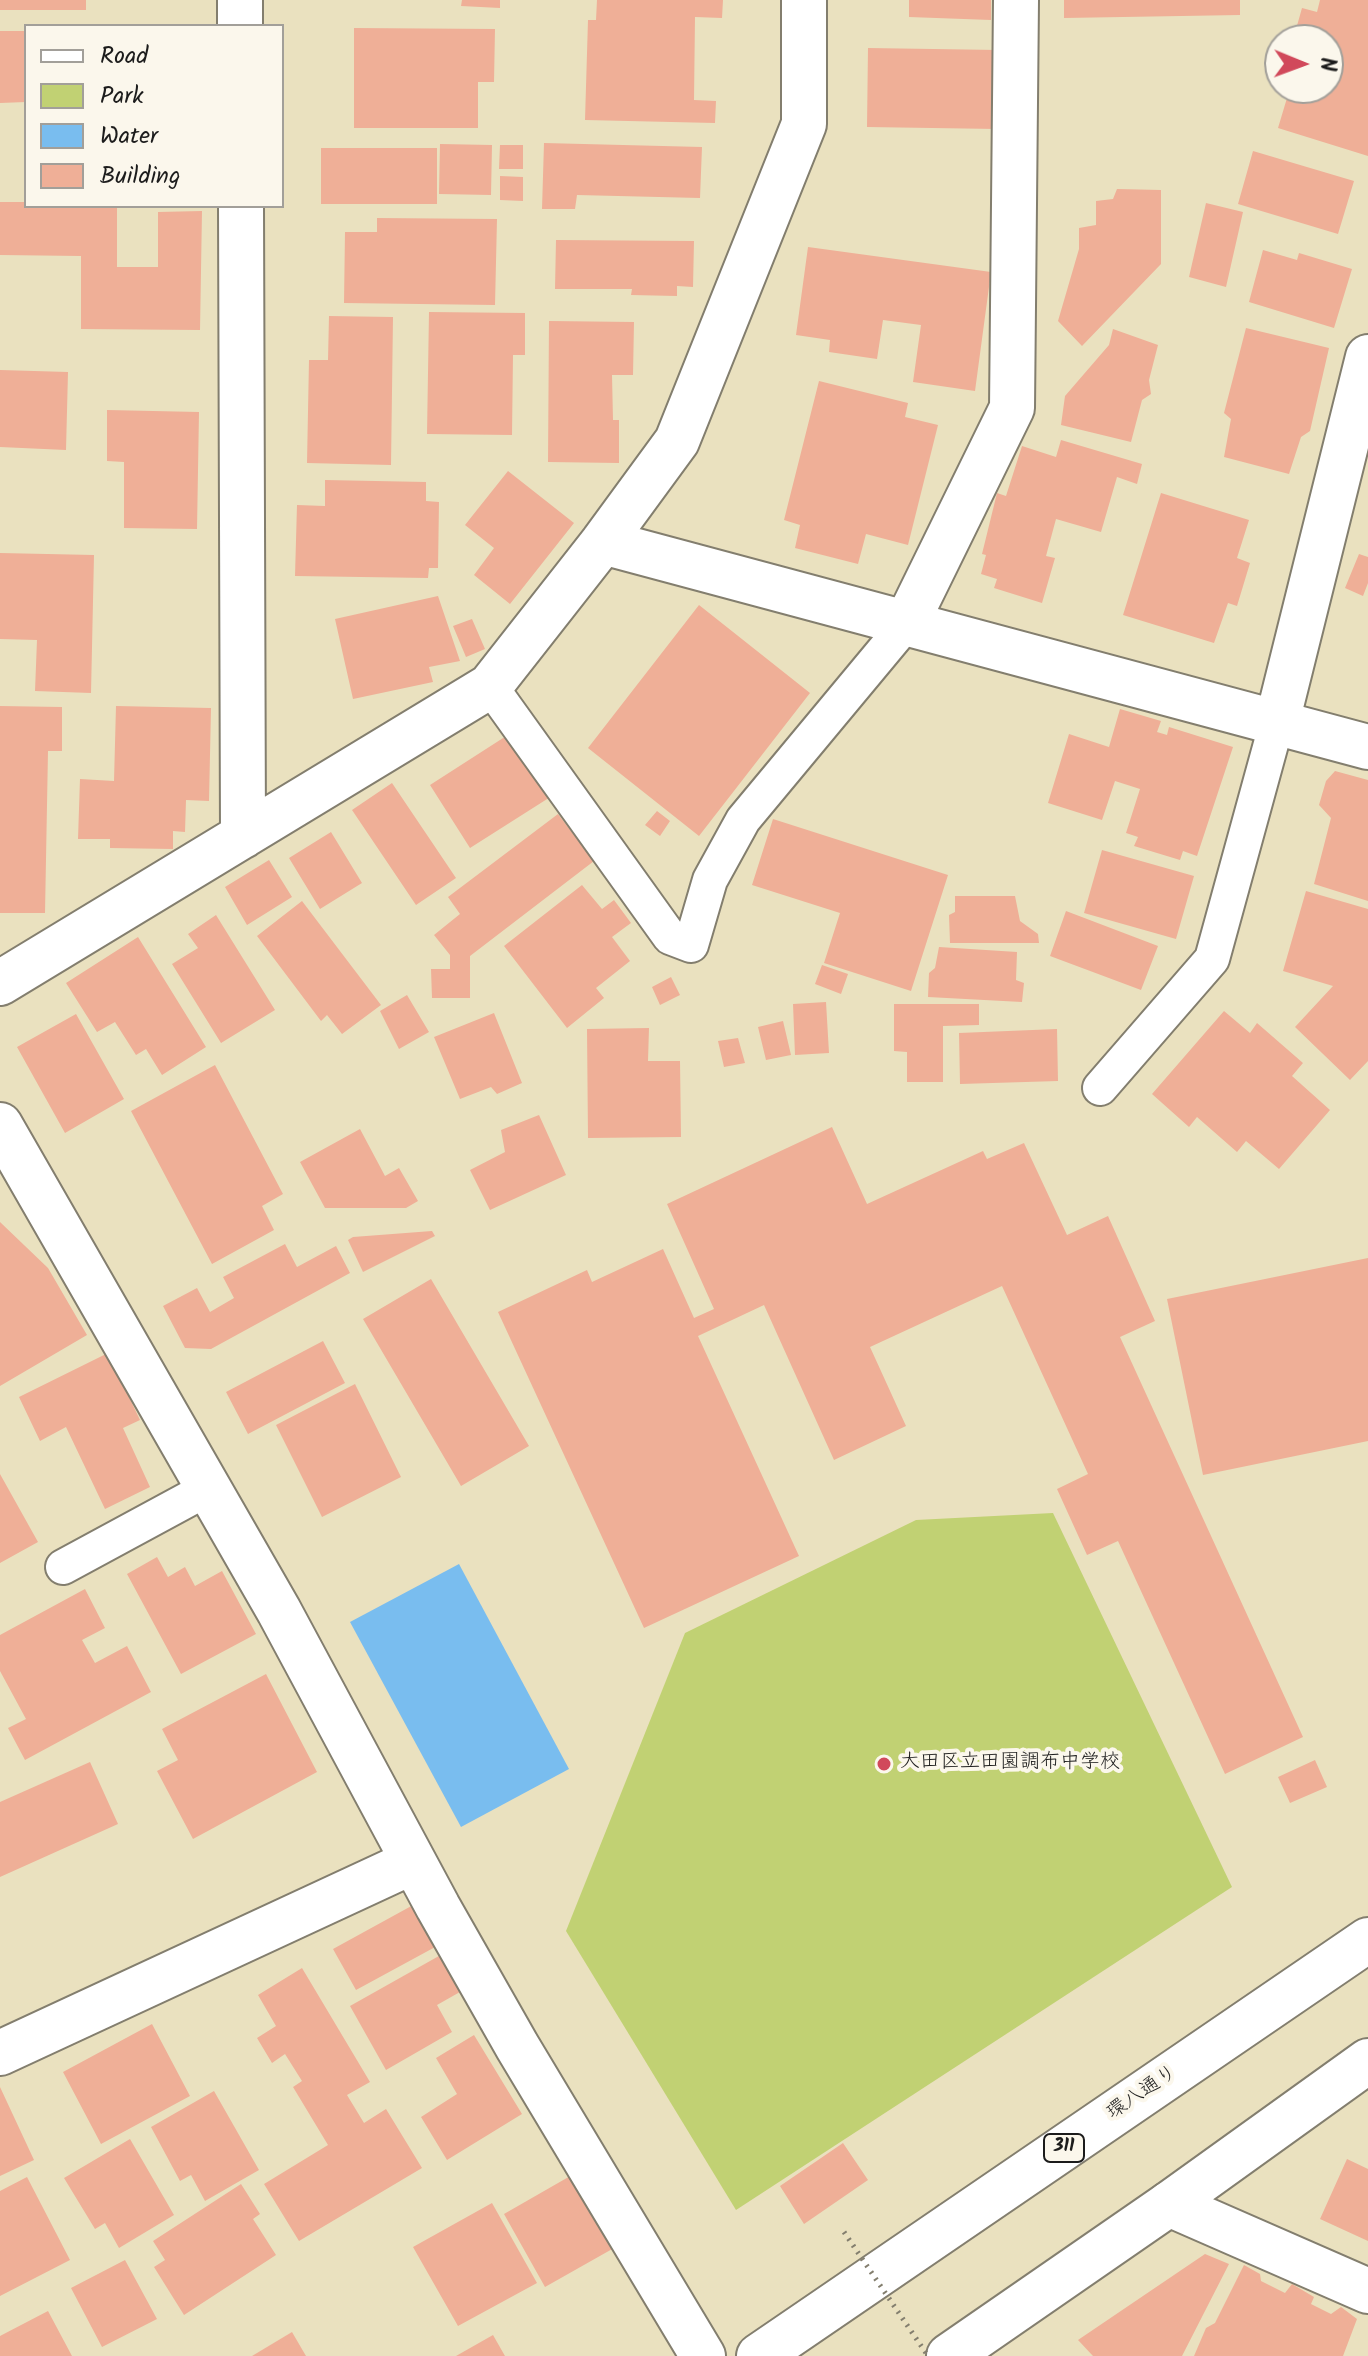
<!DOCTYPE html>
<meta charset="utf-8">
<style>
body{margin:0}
#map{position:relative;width:1368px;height:2356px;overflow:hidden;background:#eae1bf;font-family:Kalam,sans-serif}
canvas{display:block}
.legend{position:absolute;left:24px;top:24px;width:260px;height:184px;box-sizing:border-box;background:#fbf7ec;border:2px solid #a29f99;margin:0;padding:10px 14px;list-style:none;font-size:24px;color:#1c1c1c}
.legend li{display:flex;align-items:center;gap:16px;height:40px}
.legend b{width:40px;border:2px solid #a29f99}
.north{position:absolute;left:1264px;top:24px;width:80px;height:80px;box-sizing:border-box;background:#fbf7ec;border:2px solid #a29f99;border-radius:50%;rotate:91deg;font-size:22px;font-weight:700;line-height:32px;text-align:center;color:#1c1c1c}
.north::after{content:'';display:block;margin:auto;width:28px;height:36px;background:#d1495b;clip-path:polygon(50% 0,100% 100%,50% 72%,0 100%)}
</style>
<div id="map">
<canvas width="1368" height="2356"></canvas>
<ul class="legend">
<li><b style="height:10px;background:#fff"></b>Road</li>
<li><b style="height:22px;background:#c1d173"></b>Park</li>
<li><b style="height:22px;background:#79bdef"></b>Water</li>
<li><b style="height:22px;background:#efaf97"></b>Building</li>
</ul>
<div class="north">N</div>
</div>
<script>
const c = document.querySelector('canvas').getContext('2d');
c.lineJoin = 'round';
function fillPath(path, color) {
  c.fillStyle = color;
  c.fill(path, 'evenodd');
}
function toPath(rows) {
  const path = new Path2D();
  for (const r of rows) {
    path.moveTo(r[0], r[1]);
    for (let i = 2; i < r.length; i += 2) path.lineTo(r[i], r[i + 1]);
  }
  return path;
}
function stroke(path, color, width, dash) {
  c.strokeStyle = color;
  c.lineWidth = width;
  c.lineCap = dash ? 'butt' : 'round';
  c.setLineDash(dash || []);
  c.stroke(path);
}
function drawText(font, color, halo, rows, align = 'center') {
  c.font = font + ' Kalam,"Klee One",sans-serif';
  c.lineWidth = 8;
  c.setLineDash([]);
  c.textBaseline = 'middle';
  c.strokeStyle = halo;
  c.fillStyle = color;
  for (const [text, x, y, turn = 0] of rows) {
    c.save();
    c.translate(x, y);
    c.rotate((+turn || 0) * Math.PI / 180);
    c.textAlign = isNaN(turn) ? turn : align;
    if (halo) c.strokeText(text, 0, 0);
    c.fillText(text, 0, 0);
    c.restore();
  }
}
fillPath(toPath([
 [1053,1513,1232,1887,736,2210,566,1931,685,1633,916,1520]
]), '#c1d173');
fillPath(toPath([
 [459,1564,569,1769,461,1827,350,1622]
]), '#79bdef');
fillPath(toPath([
 [0,0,86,0,86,10,0,10],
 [462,0,500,0,500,8,461,6],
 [597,0,723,0,722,18,695,17,694,100,716,101,715,123,585,120,588,20,596,20],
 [909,0,991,0,991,20,909,17],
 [1064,0,1240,0,1240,15,1064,18],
 [1320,0,1368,0,1368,156,1278,128,1290,88,1328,88,1328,40,1293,40,1302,8,1317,12],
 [354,28,495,29,494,82,478,82,478,128,354,128],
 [0,31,26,31,26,102,0,103],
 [868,48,998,50,997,129,867,127],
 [544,143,702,147,700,198,577,195,575,209,542,209],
 [440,144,492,145,491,195,439,194],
 [500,145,523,145,523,169,499,169],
 [321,148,437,148,437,204,321,204],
 [1253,151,1354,181,1338,234,1238,204],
 [500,176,523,177,523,201,500,200],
 [1117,189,1161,190,1161,264,1082,346,1058,321,1079,249,1079,228,1096,225,1096,201,1113,199],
 [0,202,26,202,26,206,117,206,117,267,158,267,158,212,202,211,200,330,81,329,81,256,0,255],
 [1206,203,1243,212,1226,287,1189,277],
 [377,218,497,219,495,305,344,303,345,232,377,232],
 [556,240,694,241,693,287,677,286,677,296,631,295,632,289,555,289],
 [808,247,991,272,975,391,913,382,921,325,883,320,877,359,829,352,830,340,796,335],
 [1263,250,1297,260,1299,253,1352,269,1334,328,1249,302],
 [429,312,525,313,525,355,513,355,512,435,427,434],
 [329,316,393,317,391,465,307,463,309,360,328,360],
 [549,321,634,322,633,375,612,375,613,420,619,420,619,463,548,462],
 [1246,328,1329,348,1310,431,1301,437,1289,474,1224,457,1231,419,1224,413],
 [1113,329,1158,345,1149,380,1151,394,1142,400,1131,442,1061,425,1065,396,1109,345],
 [0,370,68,372,66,450,0,447],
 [819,381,908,403,905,417,938,425,908,545,866,534,858,564,795,548,800,525,784,520],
 [107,410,199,412,197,529,124,528,124,462,107,461],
 [1061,440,1142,464,1137,484,1117,477,1101,532,1056,519,1046,556,1055,558,1042,603,994,588,997,579,981,574,986,555,982,554,997,493,1006,496,1022,446,1056,457],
 [508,471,574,523,510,604,474,575,494,548,465,525],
 [325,480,426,482,426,501,439,502,438,568,429,568,428,578,295,576,297,505,325,506],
 [1161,493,1249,520,1237,558,1250,563,1237,606,1228,603,1214,643,1123,615],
 [0,553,94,555,91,693,35,691,37,640,0,639],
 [1359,554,1368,557,1368,583,1363,596,1345,588],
 [438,596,460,661,429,667,433,682,353,699,335,619],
 [699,605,810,693,699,836,588,748],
 [472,619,485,649,466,657,453,626],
 [0,706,62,707,62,751,48,751,45,913,0,913],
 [116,706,211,708,209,801,186,800,185,832,173,831,173,849,110,848,110,839,78,839,80,779,114,781],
 [1120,709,1161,721,1157,732,1167,735,1169,727,1233,747,1197,856,1183,851,1180,860,1134,846,1138,837,1126,833,1140,789,1115,781,1102,820,1048,803,1069,734,1109,747],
 [514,731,555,794,470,848,430,785],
 [1335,771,1368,780,1368,901,1314,884,1331,818,1319,805,1326,781],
 [392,783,456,878,416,905,352,810],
 [657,811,670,821,660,836,645,825],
 [558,814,594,861,470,956,470,998,432,998,431,969,450,969,450,955,434,935,460,914,448,897],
 [773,819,948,875,911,991,824,963,840,913,752,885],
 [331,832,362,883,320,909,289,858],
 [1102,850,1194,876,1176,939,1084,913],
 [269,860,292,897,247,925,225,887],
 [582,885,602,909,614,900,631,923,612,937,630,961,596,988,604,998,567,1028,504,946],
 [1306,891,1368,909,1368,1061,1350,1080,1295,1027,1333,986,1283,971],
 [955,896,1015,896,1020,921,1038,934,1039,943,950,943,949,915,955,912],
 [302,901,381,1005,342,1034,327,1015,321,1021,257,936],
 [1066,911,1158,946,1141,990,1050,956],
 [216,915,275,1010,221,1043,172,964,198,948,188,934],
 [138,937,206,1047,162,1075,146,1049,136,1055,115,1022,97,1032,66,983],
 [939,947,1017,952,1016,980,1024,983,1022,1002,928,997,929,973,935,968],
 [822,965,848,974,841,994,815,984],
 [671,977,680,995,660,1005,652,987],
 [407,995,429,1032,399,1049,380,1011],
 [826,1002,829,1053,795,1055,793,1004],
 [894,1004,979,1004,979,1025,943,1026,943,1082,907,1082,907,1052,894,1051],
 [1224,1011,1250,1033,1257,1023,1303,1063,1292,1076,1330,1110,1279,1169,1246,1141,1237,1152,1197,1117,1189,1127,1152,1094],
 [494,1013,522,1083,497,1094,491,1087,460,1099,434,1037],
 [76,1014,124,1099,65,1133,17,1047],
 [783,1021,791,1055,766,1060,758,1027],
 [649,1028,648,1061,680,1061,681,1137,588,1138,587,1029],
 [1057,1029,1058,1081,960,1084,959,1033],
 [738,1038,745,1063,724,1067,718,1041],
 [215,1065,283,1194,262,1206,274,1230,212,1264,131,1111],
 [539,1115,566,1175,490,1210,470,1170,505,1152,501,1130],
 [832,1127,867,1204,983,1151,987,1159,1024,1143,1067,1235,1108,1216,1155,1321,1120,1337,1303,1737,1225,1774,1118,1541,1087,1555,1057,1489,1088,1474,1002,1286,870,1347,906,1426,834,1460,764,1305,698,1336,799,1556,644,1628,498,1312,587,1270,592,1282,663,1249,694,1318,714,1309,667,1204],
 [360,1129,385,1176,399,1168,418,1201,406,1208,325,1208,300,1162],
 [0,1222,48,1268,87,1335,0,1386],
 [432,1231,435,1236,363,1272,348,1240,353,1237],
 [285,1244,297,1267,336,1246,350,1273,211,1349,185,1348,163,1306,197,1288,210,1312,234,1298,223,1277],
 [1368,1258,1368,1441,1203,1475,1167,1299],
 [431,1279,529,1446,461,1486,363,1319],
 [323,1341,345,1383,248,1434,226,1392],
 [108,1353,140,1420,123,1428,150,1487,105,1509,66,1427,40,1441,19,1397],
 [355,1384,401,1477,322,1517,276,1425],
 [0,1474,38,1542,0,1563],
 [157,1557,168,1577,185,1567,195,1586,222,1571,256,1634,181,1674,127,1574],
 [85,1589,105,1628,82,1640,95,1663,127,1646,151,1692,25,1760,8,1728,26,1719,0,1671,0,1635],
 [266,1674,317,1772,193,1839,157,1771,178,1760,162,1729],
 [1315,1760,1327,1787,1290,1803,1278,1777],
 [90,1762,118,1824,0,1877,0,1802],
 [415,1904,437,1946,356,1990,333,1949],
 [446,1952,467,1988,437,2005,452,2032,386,2070,350,2006],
 [302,1968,370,2082,347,2095,364,2123,386,2109,422,2168,299,2241,264,2184,328,2145,293,2087,302,2081,285,2054,272,2063,257,2038,276,2026,258,1995],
 [152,2024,190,2096,101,2144,63,2072],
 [474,2035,522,2114,447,2160,421,2117,457,2094,436,2058],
 [0,2087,34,2160,0,2176],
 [214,2091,259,2170,205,2201,191,2175,180,2181,151,2127],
 [130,2139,174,2215,119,2248,105,2223,95,2229,64,2178],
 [843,2143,868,2180,804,2224,780,2186],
 [1347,2159,1368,2169,1368,2241,1320,2219],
 [572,2175,614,2248,545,2287,504,2214],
 [27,2177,70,2260,0,2296,0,2191],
 [241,2184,260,2214,253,2219,276,2255,184,2315,154,2267,165,2260,153,2241],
 [492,2203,537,2283,458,2326,413,2247],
 [1205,2254,1229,2264,1182,2356,1093,2356,1078,2340],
 [125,2260,157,2319,102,2347,71,2288],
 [1244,2265,1260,2274,1261,2281,1285,2293,1292,2284,1314,2297,1311,2304,1331,2314,1341,2307,1357,2319,1343,2356,1194,2356,1206,2328,1215,2323],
 [48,2311,72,2356,0,2356,0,2336],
 [292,2332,306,2356,252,2356],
 [493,2335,505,2356,456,2356]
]), '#efaf97');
const lane = toPath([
 [490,686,670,937,691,945,710,880,743,820,906,624],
 [1100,1088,1212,959,1277,722],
 [63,1567,209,1488]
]);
const street = toPath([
 [240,0,240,26],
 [241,206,243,836],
 [603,542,1368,747],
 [906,624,1012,408,1016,0],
 [1277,722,1368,357],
 [0,983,490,686,603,542,677,441,804,124,804,0],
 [0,1125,279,1611,438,1907,517,2046,703,2356],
 [0,2053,412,1862],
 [1169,2204,1368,2291]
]);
const primary = toPath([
 [759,2356,1368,1940],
 [949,2356,1169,2204,1368,2061]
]);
stroke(lane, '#837e6e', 38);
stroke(street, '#837e6e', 48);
stroke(primary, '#837e6e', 48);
stroke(lane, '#fff', 34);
stroke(street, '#fff', 44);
stroke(primary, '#fff', 44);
stroke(toPath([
 [844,2232,928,2356]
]), '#837e6e', 5, [2, 6]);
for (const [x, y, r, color] of [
 [884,1764,8,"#d1495b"]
]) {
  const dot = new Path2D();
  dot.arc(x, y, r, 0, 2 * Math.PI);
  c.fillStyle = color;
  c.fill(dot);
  stroke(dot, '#fbf7ec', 3);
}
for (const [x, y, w] of [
 [1064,2148,40]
]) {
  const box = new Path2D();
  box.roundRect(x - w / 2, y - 14, w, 28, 6);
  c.fillStyle = '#fbf7ec';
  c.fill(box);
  stroke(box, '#1c1c1c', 2);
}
drawText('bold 18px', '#1c1c1c', null, [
 ["311",1064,2148]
]);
drawText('20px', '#1c1c1c', '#fbf7ec', [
 ["大田区立田園調布中学校",900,1764]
], 'left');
drawText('20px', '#1c1c1c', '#fbf7ec', [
 ["環八通り",1143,2094,-34]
]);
</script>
